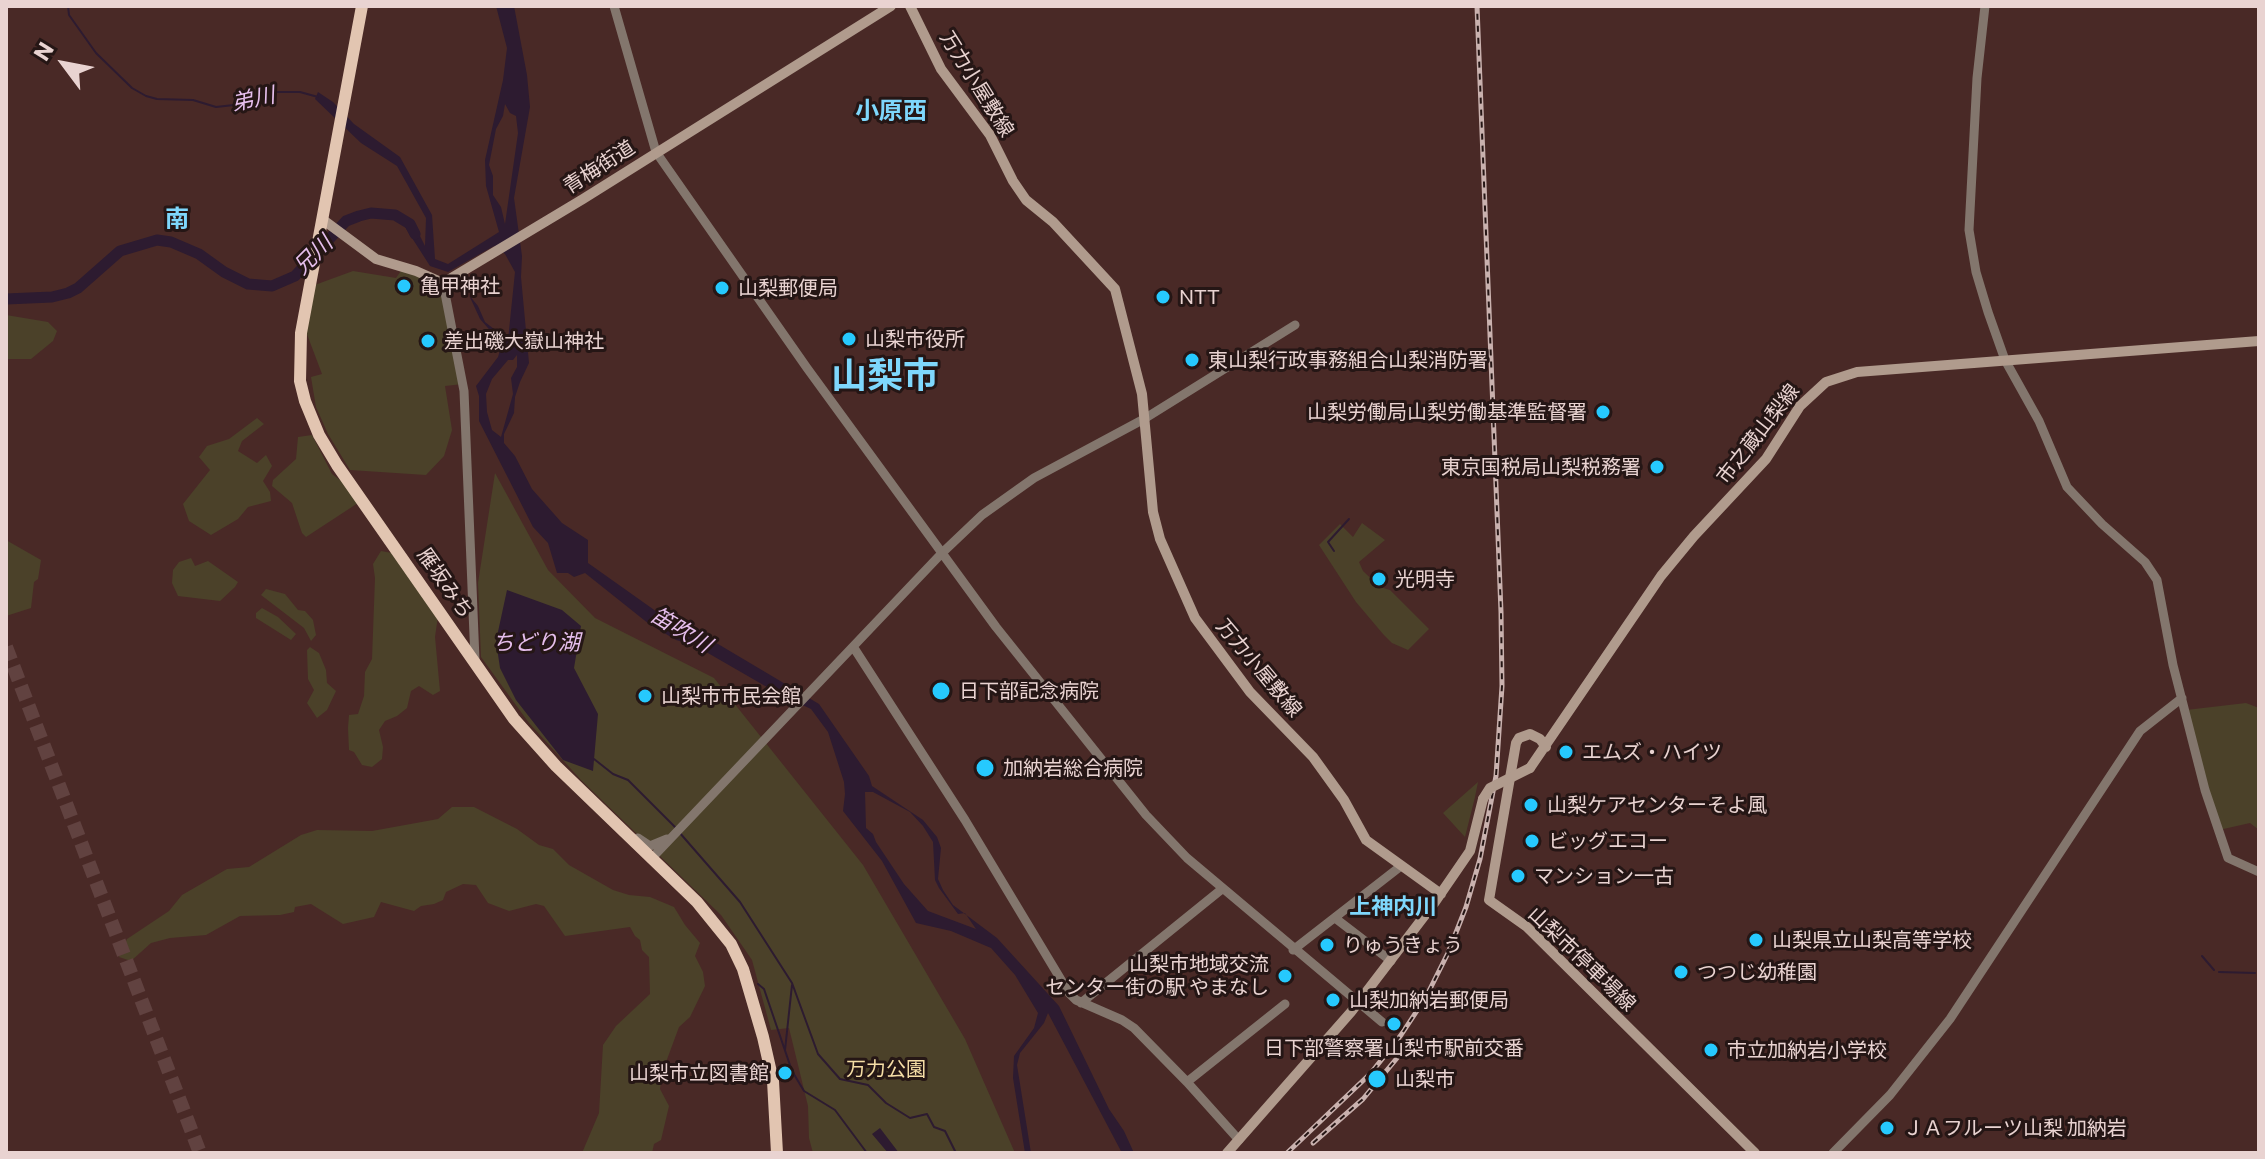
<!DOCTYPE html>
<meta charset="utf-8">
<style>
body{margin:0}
#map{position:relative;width:2265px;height:1159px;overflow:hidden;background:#492926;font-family:Commissioner,sans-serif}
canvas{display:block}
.frame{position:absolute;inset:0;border:8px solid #e9d3d1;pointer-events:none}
.north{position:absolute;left:24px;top:24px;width:80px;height:80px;-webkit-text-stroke:6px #251615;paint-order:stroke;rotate:302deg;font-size:22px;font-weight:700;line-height:32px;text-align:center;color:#e9d3d1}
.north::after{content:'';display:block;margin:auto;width:28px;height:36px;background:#e9d3d1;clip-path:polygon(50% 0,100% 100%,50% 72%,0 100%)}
</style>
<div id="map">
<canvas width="2265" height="1159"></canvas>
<div class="frame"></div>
<div class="north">N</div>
</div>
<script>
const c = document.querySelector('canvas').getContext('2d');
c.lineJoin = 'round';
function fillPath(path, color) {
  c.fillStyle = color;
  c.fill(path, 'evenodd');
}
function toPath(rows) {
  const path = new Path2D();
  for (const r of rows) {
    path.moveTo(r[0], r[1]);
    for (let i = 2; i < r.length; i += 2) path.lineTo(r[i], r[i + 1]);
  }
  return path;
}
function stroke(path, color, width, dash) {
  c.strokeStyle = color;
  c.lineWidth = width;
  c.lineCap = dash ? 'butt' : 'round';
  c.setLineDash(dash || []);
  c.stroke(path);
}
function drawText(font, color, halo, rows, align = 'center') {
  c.font = font + ' Commissioner,"Noto Sans JP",sans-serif';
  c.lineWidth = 6;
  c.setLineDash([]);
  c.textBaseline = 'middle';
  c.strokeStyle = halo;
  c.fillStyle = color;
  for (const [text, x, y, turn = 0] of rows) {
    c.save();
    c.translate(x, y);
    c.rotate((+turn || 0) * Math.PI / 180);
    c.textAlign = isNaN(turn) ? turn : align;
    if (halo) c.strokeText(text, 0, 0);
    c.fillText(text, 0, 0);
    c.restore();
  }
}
fillPath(toPath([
 [403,268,443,283,463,384,445,386,452,430,444,456,426,475,350,470,328,434,316,407,311,377,322,374,305,329,312,286,353,271,396,278],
 [6,315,48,322,57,331,53,341,31,359,6,359],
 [257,418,264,424,242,441,238,451,257,463,266,455,272,466,263,481,270,492,271,501,248,507,238,519,211,535,189,521,183,504,210,470,199,457,207,446,229,439],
 [312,435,332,474,344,483,358,503,306,537,302,533,292,503,272,486,273,480,296,459,298,437],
 [495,473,548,570,595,618,714,678,863,865,965,1039,1015,1153,813,1153,809,1138,808,1106,789,1028,771,1030,752,960,721,915,581,780,529,723,481,657,478,583],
 [1362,523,1385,540,1359,562,1363,571,1380,587,1390,590,1429,629,1408,650,1392,643,1383,634,1356,602,1319,545,1340,524,1353,537],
 [6,540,41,560,38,579,34,582,31,608,6,616],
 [381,551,392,553,438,616,435,637,440,691,433,695,419,686,411,691,407,708,397,716,385,721,379,730,383,747,382,759,372,767,362,765,354,752,349,750,348,728,349,715,358,714,364,696,365,672,372,659,375,578,373,564],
 [191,558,195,566,208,561,238,582,235,587,220,601,178,596,172,583,173,570,179,562],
 [266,589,285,594,298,610,305,611,313,620,316,635,311,641,304,628,261,595],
 [262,608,278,617,296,634,291,640,256,618,256,613],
 [310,647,319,653,326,670,327,683,336,691,327,710,317,718,307,703,314,690,308,679,307,650],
 [2246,703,2259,708,2259,830,2250,823,2219,830,2186,710],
 [1478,782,1475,797,1465,837,1443,813],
 [452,807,474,807,517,829,539,845,553,849,569,865,613,890,629,895,650,897,674,907,685,925,700,943,695,956,703,972,705,986,690,1017,679,1027,662,1073,660,1089,669,1106,661,1140,654,1144,652,1153,582,1153,599,1113,603,1045,616,1026,650,994,649,957,642,950,640,940,635,936,630,927,565,936,544,906,536,904,509,911,488,903,476,885,463,884,446,892,443,900,434,904,421,906,414,911,381,902,374,917,343,924,311,904,295,907,294,912,280,915,240,916,206,935,170,938,151,943,131,961,119,957,127,939,169,911,182,895,227,869,249,867,301,835,317,830,372,831,438,819]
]), '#4b4129');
fillPath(toPath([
 [496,6,514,6,527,75,530,107,514,198,522,256,521,277,529,363,520,382,515,397,514,413,504,434,504,443,515,456,532,489,562,523,588,540,588,563,674,624,718,644,819,704,869,776,872,786,923,820,937,837,941,848,938,879,943,890,953,905,997,938,1059,1006,1109,1109,1124,1131,1134,1153,1122,1153,1048,1013,1044,1023,1020,1053,1017,1065,1031,1153,1025,1153,1013,1078,1014,1056,1034,1028,1038,1013,1015,975,991,948,951,931,916,923,882,861,843,811,845,794,844,782,828,732,811,709,779,694,694,645,676,640,649,624,585,573,574,577,568,573,557,573,548,543,533,527,479,421,479,396,476,386,498,357,502,344,480,319,469,295,478,306,485,322,508,340,515,272,505,254,494,246,448,272,430,266,405,227,410,221,414,224,425,246,426,218,397,166,361,143,315,99,318,92,333,102,354,124,400,157,432,215,435,259,448,264,499,232,486,186,485,160,503,80,507,48],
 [505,104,510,113,516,116,518,133,505,224,501,207,493,195,493,176,489,165,496,129,503,116],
 [517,355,517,367,511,378,513,394,501,437,492,430,487,412,486,394,492,379,508,360,513,360],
 [865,792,873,792,910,812,923,826,933,842,935,880,939,888,958,914,965,913,976,929,928,911,904,884,876,842,873,834,866,828],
 [507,590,562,610,581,626,574,668,598,714,593,771,563,760,516,700,500,668,496,641],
 [880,1128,899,1153,888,1153,872,1134]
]), '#2d1b30');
stroke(toPath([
 [68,6,69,15,96,53,132,88,146,96,157,99,193,100,216,107,234,105,270,92,300,92,318,97],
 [1334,551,1328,542,1349,519],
 [594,759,613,774,628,780,675,827],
 [679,832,740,902,792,983,818,1054,840,1079,868,1085,886,1103,910,1118,927,1114,934,1127,945,1131,956,1153],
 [2202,956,2214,970],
 [2219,972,2255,973],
 [758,984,764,989,792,1071,804,1091,835,1110,867,1153],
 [785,1050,792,985]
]), '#2d1b30', 2);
stroke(toPath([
 [6,299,52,297,68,293,78,288,120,251,157,240,171,242,199,254,224,272,248,284,272,286,295,276,346,221,359,216,371,213,395,215,410,224,415,234]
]), '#2d1b30', 11);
stroke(toPath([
 [6,647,200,1153]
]), '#614240', 14, [14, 7]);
stroke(toPath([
 [614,6,656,152,807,368,996,627,1146,815,1187,858,1382,1022],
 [1985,6,1977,78,1969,230,1976,272,1988,312,2005,360,2039,421,2067,487,2102,524,2145,562,2157,580,2173,665,2205,790,2228,858,2259,872],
 [443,283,464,391,475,660],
 [854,648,965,820,1069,993,1076,1000,1122,1020,1134,1028,1187,1082,1239,1140],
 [638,838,650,846,667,839],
 [651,859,942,553,982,515,1034,478,1144,419,1295,325],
 [1335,918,1391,961],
 [1293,950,1401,866],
 [1081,1003,1222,889],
 [1187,1082,1285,1004],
 [1833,1153,1890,1095,1950,1019,2140,731,2182,698]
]), '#83766d', 9);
stroke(toPath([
 [910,6,941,69,990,135,1013,181,1026,200,1053,222,1115,289,1142,394,1153,512,1160,539,1195,618,1250,692,1313,757,1344,800,1366,840,1441,894],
 [322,219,376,259,416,271,443,283,583,199,891,6],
 [1546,747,1540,739,1530,734,1519,738,1516,743,1489,900,1527,927,1755,1153],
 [1530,768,1661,576,1694,536,1766,459,1800,406,1826,382,1857,372,2259,341],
 [1227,1153,1351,1012,1435,902,1470,851,1483,799]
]), '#b09b8d', 10);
stroke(toPath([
 [362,6,301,333,300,381,305,401,319,435,337,465,514,719,556,766,697,902,731,944,743,969,763,1037,773,1081,777,1153]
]), '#e2c5b1', 12);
const rail = toPath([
 [1313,1143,1363,1099,1412,1040],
 [1287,1153,1371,1073,1401,1035,1426,997,1448,953,1466,907,1480,859,1496,776,1502,686,1501,612,1477,6]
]);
stroke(rail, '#c9b1ae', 5);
stroke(rail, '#251615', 2, [6]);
stroke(toPath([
 [1483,799,1490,788,1530,768]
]), '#b09b8d', 10);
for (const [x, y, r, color] of [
 [404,286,8,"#26c9fe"],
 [722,288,8,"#26c9fe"],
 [1163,297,8,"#26c9fe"],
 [849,339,8,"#26c9fe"],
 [428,341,8,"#26c9fe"],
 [1192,360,8,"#26c9fe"],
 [1603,412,8,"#26c9fe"],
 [1657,467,8,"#26c9fe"],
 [1379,579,8,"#26c9fe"],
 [941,691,10,"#26c9fe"],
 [645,696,8,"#26c9fe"],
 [1566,752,8,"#26c9fe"],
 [985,768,10,"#26c9fe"],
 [1531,805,8,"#26c9fe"],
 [1532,841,8,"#26c9fe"],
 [1518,876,8,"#26c9fe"],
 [1756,940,8,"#26c9fe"],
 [1327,945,8,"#26c9fe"],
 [1681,972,8,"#26c9fe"],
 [1285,976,8,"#26c9fe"],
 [1333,1000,8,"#26c9fe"],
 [1394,1024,8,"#26c9fe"],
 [1711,1050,8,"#26c9fe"],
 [785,1073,8,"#26c9fe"],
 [1377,1079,10,"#26c9fe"],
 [1887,1128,8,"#26c9fe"]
]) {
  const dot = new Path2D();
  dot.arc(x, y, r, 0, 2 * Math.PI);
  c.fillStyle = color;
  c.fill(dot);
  stroke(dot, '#251615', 3);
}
drawText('20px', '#e9d3d1', '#251615', [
 ["万力小屋敷線",977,84,58],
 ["青梅街道",599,167,-33],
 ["市之蔵山梨線",1758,434,-52],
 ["雁坂みち",445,583,55],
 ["万力小屋敷線",1259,668,50],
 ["山梨市停車場線",1582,959,44]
]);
drawText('20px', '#e9d3d1', '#251615', [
 ["亀甲神社",420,286],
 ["山梨郵便局",738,288],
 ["NTT",1179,297],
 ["山梨市役所",865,339],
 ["差出磯大嶽山神社",444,341],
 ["東山梨行政事務組合山梨消防署",1208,360],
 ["山梨労働局山梨労働基準監督署",1587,412,"right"],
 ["東京国税局山梨税務署",1641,467,"right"],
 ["光明寺",1395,579],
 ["日下部記念病院",959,691],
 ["山梨市市民会館",661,696],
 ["エムズ・ハイツ",1582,752],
 ["加納岩総合病院",1003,768],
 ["山梨ケアセンターそよ風",1547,805],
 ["ビッグエコー",1548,841],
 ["マンション一古",1534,876],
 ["山梨県立山梨高等学校",1772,940],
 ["りゅうきょう",1343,945],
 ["山梨市地域交流",1269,964,"right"],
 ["センター街の駅 やまなし",1269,987,"right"],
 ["つつじ幼稚園",1697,972],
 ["山梨加納岩郵便局",1349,1000],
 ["日下部警察署山梨市駅前交番",1394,1048,"center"],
 ["市立加納岩小学校",1727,1050],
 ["山梨市立図書館",769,1073,"right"],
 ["山梨市",1395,1079],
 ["ＪＡフルーツ山梨 加納岩",1903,1128]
], 'left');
drawText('20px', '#f5dda6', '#251615', [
 ["万力公園",886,1069]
]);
drawText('italic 22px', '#e5beec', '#251615', [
 ["弟川",253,99,-12],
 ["兄川",313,255,-45],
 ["笛吹川",681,630,31],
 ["ちどり湖",536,643]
]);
drawText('bold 22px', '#7ed7fc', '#251615', [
 ["上神内川",1393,907]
]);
drawText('bold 24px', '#7ed7fc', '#251615', [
 ["小原西",891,111],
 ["南",177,219]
]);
drawText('bold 36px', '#7ed7fc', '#251615', [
 ["山梨市",885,376]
]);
</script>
